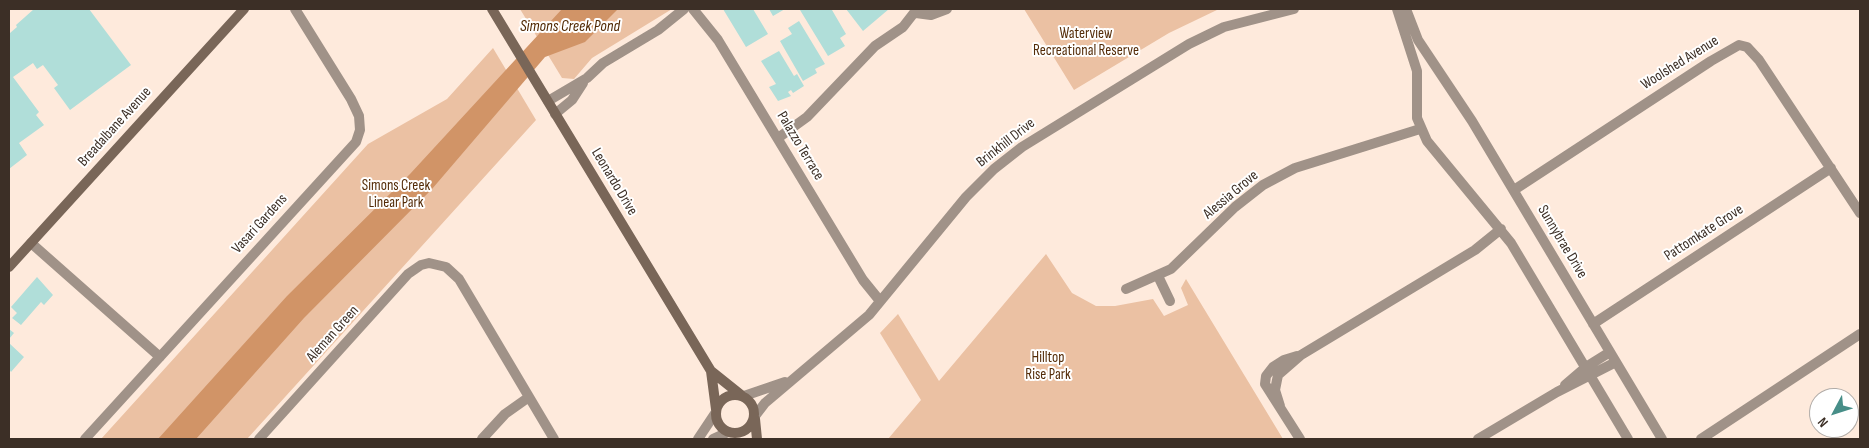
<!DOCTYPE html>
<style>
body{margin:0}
#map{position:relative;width:1869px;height:448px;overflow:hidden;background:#feeadc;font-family:"Sofia Sans Condensed",sans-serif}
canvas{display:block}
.frame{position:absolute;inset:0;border:10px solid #3c2f26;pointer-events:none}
.north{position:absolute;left:1809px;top:388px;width:50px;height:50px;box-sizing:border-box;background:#fff;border:1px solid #b1aca8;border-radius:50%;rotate:230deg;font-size:14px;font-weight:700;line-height:20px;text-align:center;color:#3c2f26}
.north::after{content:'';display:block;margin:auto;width:18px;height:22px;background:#478e88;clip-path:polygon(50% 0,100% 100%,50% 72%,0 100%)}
</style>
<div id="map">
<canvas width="1869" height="448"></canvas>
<div class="frame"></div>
<div class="north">N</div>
</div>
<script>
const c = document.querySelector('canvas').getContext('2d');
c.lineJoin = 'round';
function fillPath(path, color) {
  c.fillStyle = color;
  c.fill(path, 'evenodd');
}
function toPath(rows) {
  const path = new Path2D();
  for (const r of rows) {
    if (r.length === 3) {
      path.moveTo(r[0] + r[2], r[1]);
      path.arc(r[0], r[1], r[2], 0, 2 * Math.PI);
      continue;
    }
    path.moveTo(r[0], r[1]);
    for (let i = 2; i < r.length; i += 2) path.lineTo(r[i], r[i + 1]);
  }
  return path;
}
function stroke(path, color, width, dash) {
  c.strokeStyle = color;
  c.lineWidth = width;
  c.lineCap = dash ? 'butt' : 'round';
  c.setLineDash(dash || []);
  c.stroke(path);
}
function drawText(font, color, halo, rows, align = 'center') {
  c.font = font + ' "Sofia Sans Condensed",sans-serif';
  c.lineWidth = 4;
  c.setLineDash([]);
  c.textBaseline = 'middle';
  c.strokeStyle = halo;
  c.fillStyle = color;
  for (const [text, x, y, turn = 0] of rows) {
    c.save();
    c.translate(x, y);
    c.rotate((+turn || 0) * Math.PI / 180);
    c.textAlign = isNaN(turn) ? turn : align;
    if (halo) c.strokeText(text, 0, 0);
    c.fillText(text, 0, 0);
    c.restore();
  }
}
fillPath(toPath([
 [520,9,672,9,592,58,574,79,562,78],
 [1024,9,1219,9,1169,33,1074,90],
 [493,48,536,120,247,439,101,439,368,144,447,99],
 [1046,254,1072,293,1096,306,1115,306,1153,299,1164,316,1188,305,1181,288,1186,279,1283,439,888,439,921,400,880,333,898,314,939,381]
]), '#ebc1a3');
fillPath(toPath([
 [562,9,618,9,585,42,545,57,432,189,304,318,196,439,158,439,287,296,410,174]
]), '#d19467');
fillPath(toPath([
 [34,9,89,9,131,65,70,110,54,88,58,85,43,65,37,69,33,63,13,77,39,112,36,115,44,125,19,143,27,155,9,169,9,31,10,33,17,27,16,25],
 [723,9,753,9,768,34,746,47],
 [769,9,785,9,773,16],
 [803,9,834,9,832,10,846,34,840,38,845,46,828,56,800,10],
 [846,9,889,9,863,31],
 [799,21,825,64,815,69,817,73,803,81,780,41,792,34,788,28],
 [779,51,794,76,797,74,804,86,793,93,791,90,788,92,791,96,778,101,769,87,776,84,761,61],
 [37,277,53,295,44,305,41,302,21,325,12,318,17,313,11,307],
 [9,329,14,333,9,339],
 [9,343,24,357,11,372,9,369]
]), '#b0ded9');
stroke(toPath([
 [693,9,718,40,863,280,880,301],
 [1397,9,1417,71,1417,118,1427,141,1511,243,1628,439],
 [1406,9,1418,40,1472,121,1662,439],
 [916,13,931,15,947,9],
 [548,101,587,78,603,63,658,30,684,9],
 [555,114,572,100,583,83],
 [778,138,807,117,875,46,903,27,917,9],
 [1514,190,1711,61,1739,45,1747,47,1759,60,1860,213],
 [31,243,160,357],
 [1158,276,1170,301],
 [1126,289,1171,269,1235,207,1263,185,1295,168,1420,129],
 [1593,324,1831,168],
 [1297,356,1284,360,1273,367,1266,376,1265,384,1300,439],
 [1565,385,1586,367,1610,352],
 [744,396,785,382],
 [1280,406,1275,390,1278,375,1301,355,1475,250,1501,229],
 [755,416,765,403,869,315,966,197,994,169,1022,147,1189,44,1224,27,1294,9],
 [85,439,356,142,360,130,359,116,351,99,295,9],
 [259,439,408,274,421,265,429,263,446,267,459,279,554,439],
 [482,439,505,414,529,397],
 [698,439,716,412],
 [713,439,728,432],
 [1478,439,1557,392,1616,362],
 [1701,439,1860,334]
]), '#a09288', 10);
stroke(toPath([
 [492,9,711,371,741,395],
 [9,267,244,9],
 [711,371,716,409],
 [735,414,19],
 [755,419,757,439]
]), '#796658', 10);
drawText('15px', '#542c08', '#fff', [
 ["Waterview",1086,34],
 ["Recreational Reserve",1086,51],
 ["Simons Creek",396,186],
 ["Linear Park",396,203],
 ["Hilltop",1048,358],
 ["Rise Park",1048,375]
]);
drawText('15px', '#3c2f26', '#fff', [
 ["Woolshed Avenue",1680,63,-32],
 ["Breadalbane Avenue",115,127,-48],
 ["Brinkhill Drive",1006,143,-38],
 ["Palazzo Terrace",800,146,59],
 ["Leonardo Drive",614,182,59],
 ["Alessia Grove",1231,195,-40],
 ["Vasari Gardens",260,224,-48],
 ["Pattomkate Grove",1704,233,-33],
 ["Sunnybrae Drive",1562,242,59],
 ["Aleman Green",333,334,-48]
]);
drawText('italic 16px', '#4f2702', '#fff', [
 ["Simons Creek Pond",570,27]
]);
</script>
